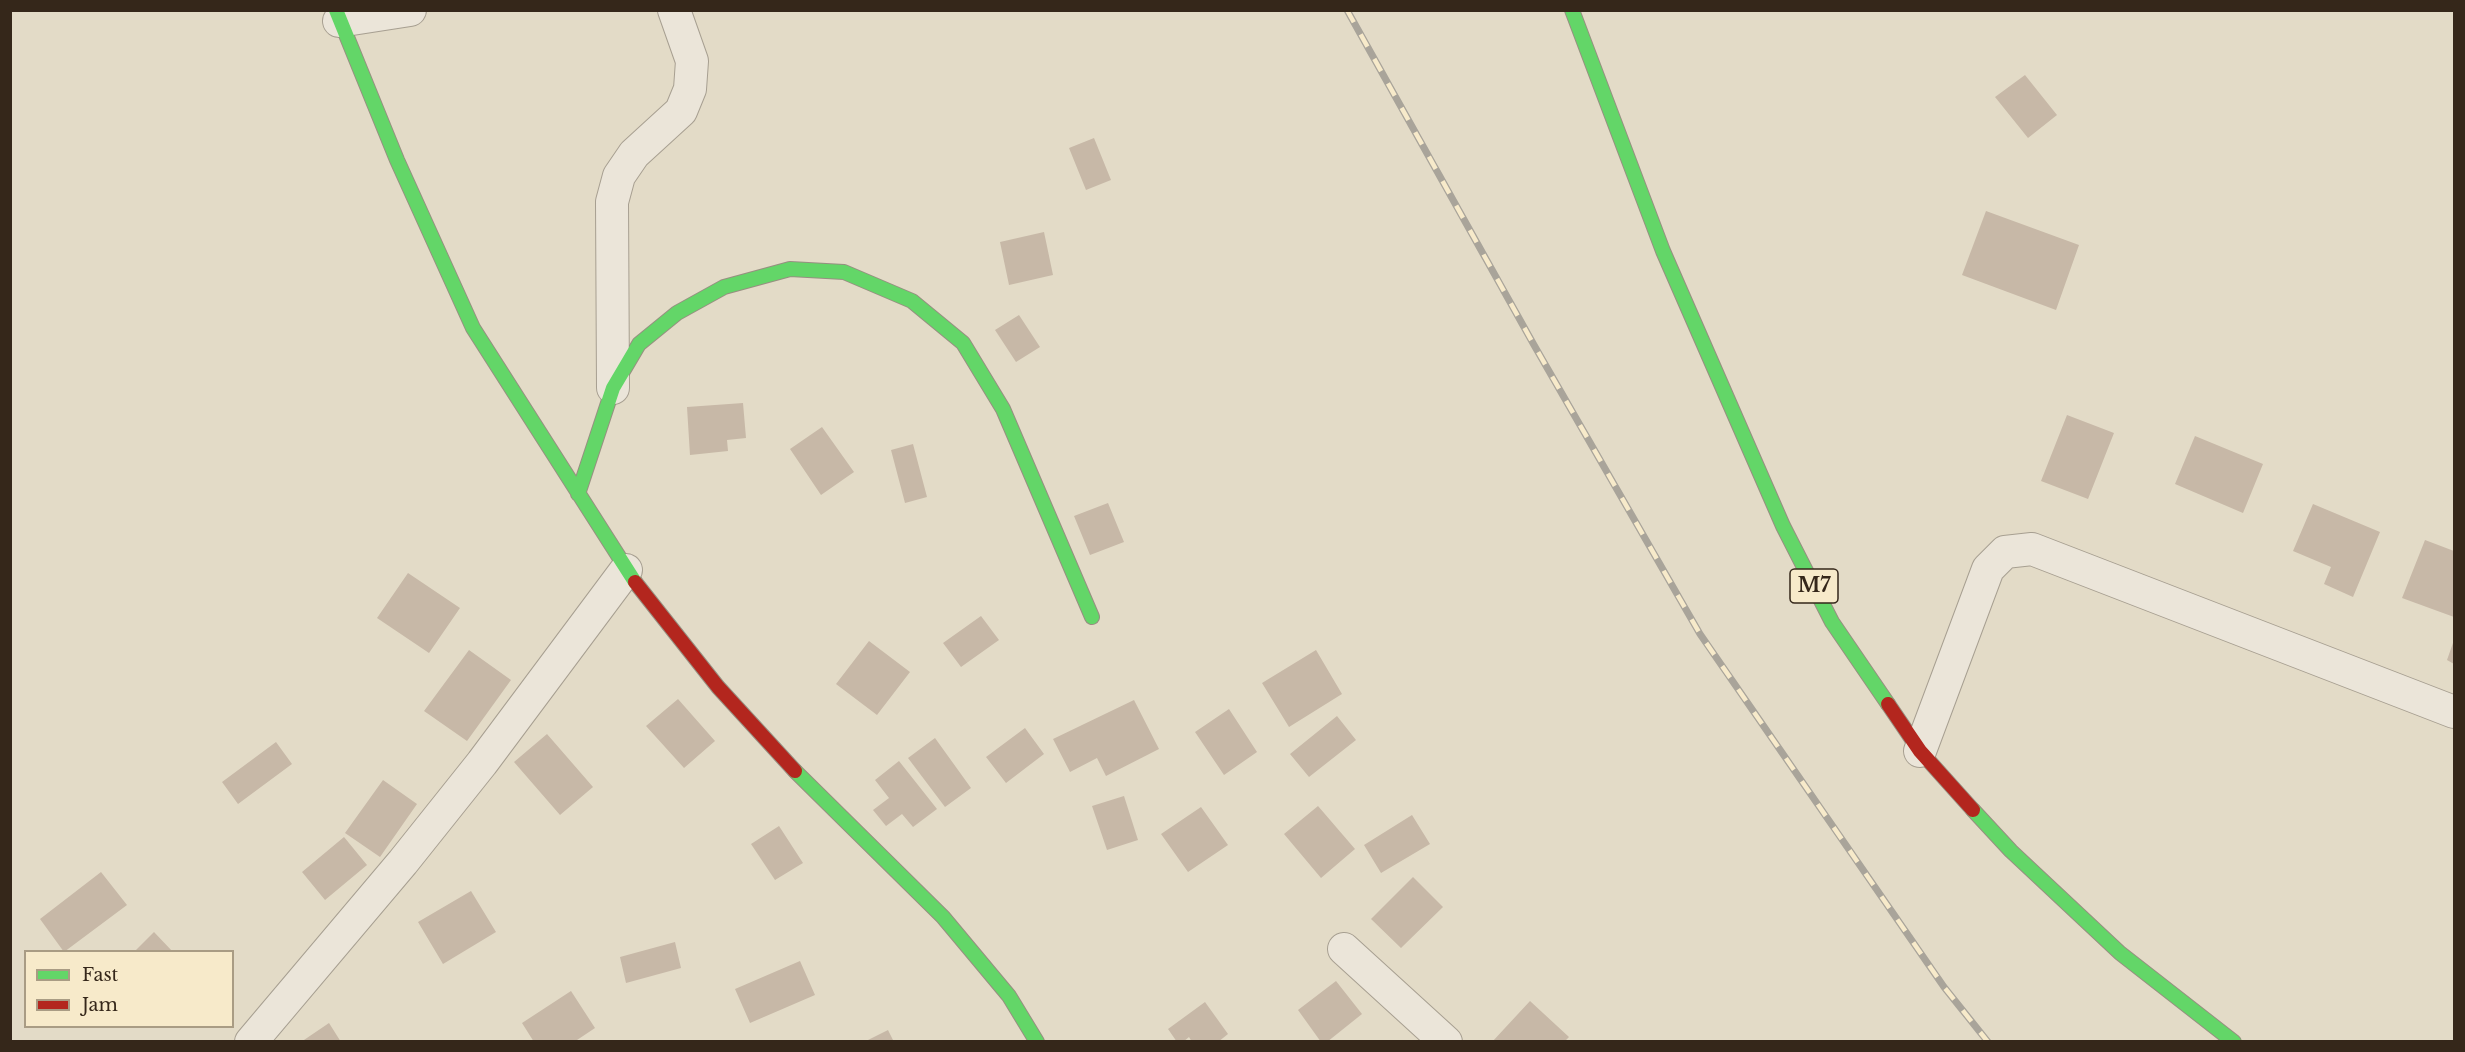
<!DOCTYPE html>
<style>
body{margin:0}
#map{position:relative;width:2465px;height:1052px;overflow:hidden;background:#e3dbc7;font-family:"Libre Baskerville",serif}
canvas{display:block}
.frame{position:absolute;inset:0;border:12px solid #35271a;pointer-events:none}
.legend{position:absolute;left:24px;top:950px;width:210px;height:78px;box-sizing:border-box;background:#f7eaca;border:2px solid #a99c84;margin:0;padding:8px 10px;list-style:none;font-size:18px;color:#35271a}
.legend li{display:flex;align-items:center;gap:12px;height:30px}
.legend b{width:30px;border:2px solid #a99c84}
</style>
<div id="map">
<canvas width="2465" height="1052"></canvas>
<div class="frame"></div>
<ul class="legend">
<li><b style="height:8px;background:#63d668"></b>Fast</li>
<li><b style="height:8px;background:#b3261e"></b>Jam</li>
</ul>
</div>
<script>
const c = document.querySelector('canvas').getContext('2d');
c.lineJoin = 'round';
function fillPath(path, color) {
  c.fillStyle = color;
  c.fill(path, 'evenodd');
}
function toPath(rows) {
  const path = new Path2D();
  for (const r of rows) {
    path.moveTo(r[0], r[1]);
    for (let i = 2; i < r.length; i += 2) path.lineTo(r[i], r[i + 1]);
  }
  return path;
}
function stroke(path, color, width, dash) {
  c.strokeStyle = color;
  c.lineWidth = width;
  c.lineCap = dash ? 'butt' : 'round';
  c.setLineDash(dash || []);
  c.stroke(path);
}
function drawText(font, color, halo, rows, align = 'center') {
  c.font = font + ' "Libre Baskerville",serif';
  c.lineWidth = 5;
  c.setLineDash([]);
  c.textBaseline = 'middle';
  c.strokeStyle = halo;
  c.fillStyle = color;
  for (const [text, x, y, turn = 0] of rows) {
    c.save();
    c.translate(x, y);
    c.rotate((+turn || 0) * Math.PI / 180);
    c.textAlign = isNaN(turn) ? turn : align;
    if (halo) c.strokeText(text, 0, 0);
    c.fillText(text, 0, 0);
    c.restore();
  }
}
fillPath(toPath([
 [2025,75,2057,115,2028,138,1995,97],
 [1094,138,1111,180,1086,190,1069,148],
 [1986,211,2079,245,2056,310,1962,275],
 [1044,232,1053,275,1009,285,1000,242],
 [1019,315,1040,347,1016,362,995,330],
 [743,403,746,438,727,440,728,451,690,455,687,407],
 [2067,415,2114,433,2088,499,2041,481],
 [822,427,854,472,821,495,790,449],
 [2195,436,2263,464,2243,513,2175,484],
 [913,444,927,497,905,503,891,450],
 [1108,503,1124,542,1090,555,1074,516],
 [2313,504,2380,532,2353,597,2324,584,2331,567,2293,551],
 [2425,540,2454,551,2454,617,2402,598],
 [408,573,460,608,429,653,377,618],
 [981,616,999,640,961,667,943,643],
 [2454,640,2454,664,2447,660],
 [869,641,910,672,877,715,836,684],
 [469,650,511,680,467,741,424,711],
 [1316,650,1342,694,1289,727,1262,683],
 [678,699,715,741,684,768,646,726],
 [1134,700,1159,749,1106,776,1097,758,1070,772,1053,739],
 [1229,709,1257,752,1224,775,1195,732],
 [1337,716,1356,740,1309,777,1290,754],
 [1025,728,1044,754,1006,783,986,757],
 [547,734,593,787,560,815,514,762],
 [935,738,971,788,945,807,908,758],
 [276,742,292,764,238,804,222,782],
 [899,761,937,809,913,827,902,814,886,826,873,810,889,798,875,780],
 [383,780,417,804,380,857,345,833],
 [1124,796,1138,840,1107,850,1092,806],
 [1318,806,1355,849,1321,878,1284,834],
 [1201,807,1228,845,1188,872,1161,834],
 [1412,815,1430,844,1381,873,1364,845],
 [779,826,803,863,775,880,751,844],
 [344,837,367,865,325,900,302,872],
 [101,872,127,905,64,952,40,919],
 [1413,877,1443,907,1401,948,1371,919],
 [471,891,496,932,443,964,418,922],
 [154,932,173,952,134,952],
 [675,942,681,968,626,983,620,957],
 [800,961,815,995,750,1023,735,989],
 [1336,981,1362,1014,1327,1042,1321,1042,1298,1010],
 [571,991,595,1028,574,1042,534,1042,522,1023],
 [1530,1001,1569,1037,1564,1042,1492,1042],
 [1205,1002,1228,1034,1218,1042,1192,1042,1189,1037,1183,1042,1177,1042,1168,1029],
 [329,1023,341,1042,301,1042],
 [888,1030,894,1042,864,1042]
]), '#c7b8a7');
const street = toPath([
 [339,21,410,10],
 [613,388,612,202,619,176,634,154,681,111,690,89,692,61,674,10],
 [1920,751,1988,569,2005,552,2032,549,2454,712],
 [1344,949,1446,1042],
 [251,1042,403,862,482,763,626,570]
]);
const fast = toPath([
 [336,10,397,160,473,328,635,582],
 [1572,10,1663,251,1783,526,1832,622,1888,704],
 [578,494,613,388,639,344,677,313,724,287,790,269,844,272,912,301,963,343,1003,409,1092,617],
 [795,771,943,917,1009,996,1037,1042],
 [1973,810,2011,851,2120,953,2234,1042]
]);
const jam = toPath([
 [635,582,718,687,795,771],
 [1888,704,1920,751,1973,810]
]);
stroke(street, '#a79f91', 34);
stroke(fast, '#978f81', 16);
stroke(jam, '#978f81', 16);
stroke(street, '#ebe5d9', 32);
stroke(fast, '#63d668', 14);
stroke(jam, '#b3261e', 14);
const rail = toPath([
 [1347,10,1534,345,1700,634,1944,987,1988,1042]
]);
stroke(rail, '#a9a49a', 7);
stroke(rail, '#f7eaca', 4.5, [14]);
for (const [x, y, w] of [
 [1814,586,48]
]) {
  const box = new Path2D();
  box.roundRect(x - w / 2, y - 17, w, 34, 4.5);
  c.fillStyle = '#f7eaca';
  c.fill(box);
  stroke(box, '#35271a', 1.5);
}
drawText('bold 20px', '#35271a', null, [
 ["M7",1814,586]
]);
</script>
